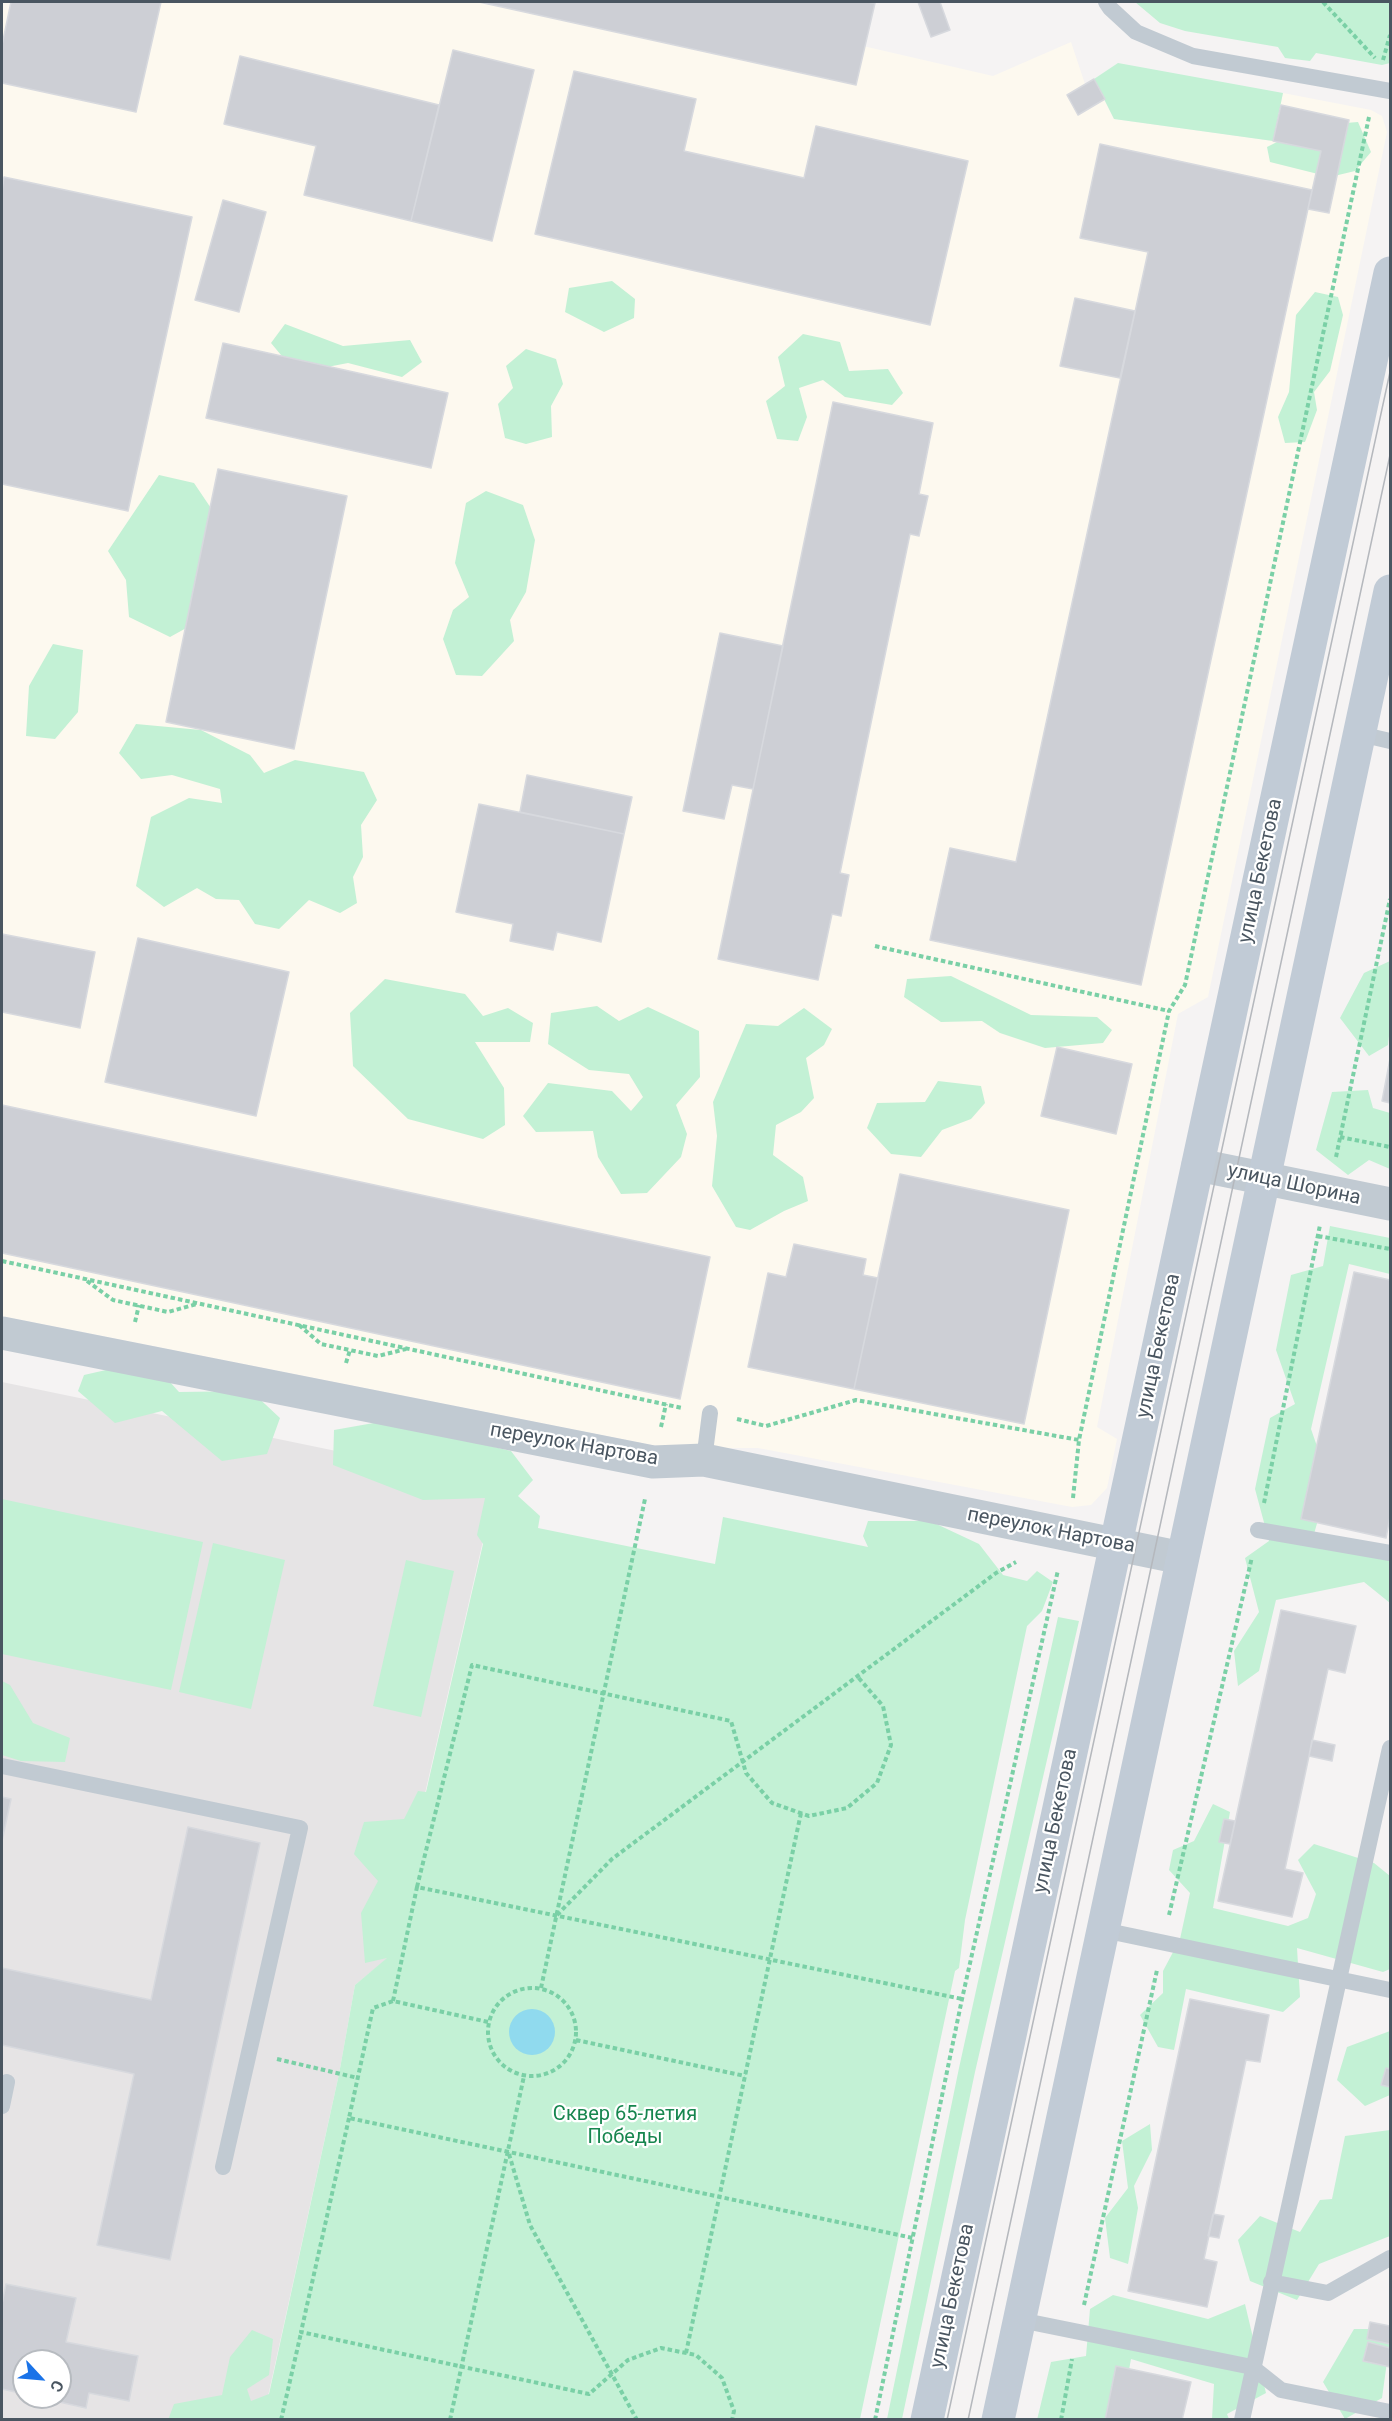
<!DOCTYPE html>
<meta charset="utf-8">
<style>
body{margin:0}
#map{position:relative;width:1392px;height:2421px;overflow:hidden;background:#f5f3f3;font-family:Roboto,sans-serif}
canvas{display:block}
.frame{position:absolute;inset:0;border:3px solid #4a5661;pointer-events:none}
.north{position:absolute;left:12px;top:2349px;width:60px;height:60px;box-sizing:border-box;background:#fff;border:2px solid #b7bbc0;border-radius:50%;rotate:116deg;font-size:16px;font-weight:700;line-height:24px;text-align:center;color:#4a5661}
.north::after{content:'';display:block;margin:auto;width:21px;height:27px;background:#1a73e8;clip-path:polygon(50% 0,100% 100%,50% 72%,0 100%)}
</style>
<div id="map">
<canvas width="1392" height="2421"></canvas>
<div class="frame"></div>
<div class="north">С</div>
</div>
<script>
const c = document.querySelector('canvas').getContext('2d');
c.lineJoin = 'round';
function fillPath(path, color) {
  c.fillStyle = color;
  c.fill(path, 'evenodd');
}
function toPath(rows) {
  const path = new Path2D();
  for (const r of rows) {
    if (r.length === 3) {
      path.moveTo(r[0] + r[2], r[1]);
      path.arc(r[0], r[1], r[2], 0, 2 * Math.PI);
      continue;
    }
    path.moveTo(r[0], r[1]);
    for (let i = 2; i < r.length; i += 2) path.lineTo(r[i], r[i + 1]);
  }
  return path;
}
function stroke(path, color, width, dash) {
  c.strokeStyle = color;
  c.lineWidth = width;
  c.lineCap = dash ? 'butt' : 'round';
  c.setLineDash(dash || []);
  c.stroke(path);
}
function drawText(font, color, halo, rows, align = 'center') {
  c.font = font + ' Roboto,sans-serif';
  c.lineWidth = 4.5;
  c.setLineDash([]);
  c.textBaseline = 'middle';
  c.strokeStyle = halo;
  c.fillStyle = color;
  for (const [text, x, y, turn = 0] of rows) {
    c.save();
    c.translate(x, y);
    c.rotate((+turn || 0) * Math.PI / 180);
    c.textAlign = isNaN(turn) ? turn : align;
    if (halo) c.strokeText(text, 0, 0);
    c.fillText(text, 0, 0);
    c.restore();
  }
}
fillPath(toPath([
 [2,2,672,2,993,76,1071,42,1085,84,1094,79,1114,119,1273,141,1283,93,1371,110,1382,116,1387,132,1208,997,1178,1014,1097,1427,1117,1439,1107,1488,1091,1505,1072,1507,758,1448,667,1448,2,1316],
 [1100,145,1312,190,1141,985,930,940,950,848,1016,862,1148,252,1080,238]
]), '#fdf9ef');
fillPath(toPath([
 [2,1382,496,1484,387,1959,355,1985,339,2074,263,2419,2,2419],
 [24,2361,60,2361,60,2397,24,2397]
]), '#e6e4e5');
fillPath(toPath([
 [1135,2,1390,2,1390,63,1382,65,1316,53,1310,61,1285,58,1278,47,1185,31,1160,23],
 [1118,63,1283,93,1273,141,1114,119,1094,79],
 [1358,122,1371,152,1355,171,1330,177,1270,162,1267,147,1309,126],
 [612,281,635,299,634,318,604,332,565,312,569,288],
 [1315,292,1338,297,1343,315,1330,371,1314,392,1317,410,1305,442,1285,443,1278,417,1289,392,1296,315],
 [285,324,343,346,410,340,422,362,402,377,348,363,296,373,271,343],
 [803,334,840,342,849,371,888,369,903,393,892,405,845,397,823,380,799,388,807,417,798,441,777,439,766,401,785,386,778,357],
 [526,349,556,359,563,384,551,406,552,437,526,444,505,438,498,404,513,388,506,366],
 [159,475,194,483,223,526,208,616,170,637,129,617,126,580,108,551],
 [486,491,523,505,535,540,526,592,510,620,514,641,482,676,456,675,443,639,453,610,469,597,455,563,466,503],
 [53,644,83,650,78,712,55,739,26,736,29,686],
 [136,724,201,730,250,755,264,773,295,760,364,772,377,800,361,825,363,857,353,877,357,903,340,913,309,900,279,929,255,924,239,900,216,899,197,888,164,907,136,886,151,817,189,798,222,803,220,789,172,775,141,779,119,753],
 [1390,961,1390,1027,1388,1045,1369,1056,1340,1018,1364,973],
 [951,976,1031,1015,1097,1017,1112,1030,1103,1043,1045,1048,1000,1033,982,1021,941,1022,904,997,907,979],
 [385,979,465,994,483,1016,508,1008,533,1023,530,1042,475,1042,504,1088,505,1125,483,1139,408,1119,353,1066,350,1013],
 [597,1006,619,1021,648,1007,699,1031,700,1077,676,1105,687,1134,681,1157,647,1193,621,1194,598,1157,593,1131,536,1132,523,1116,548,1083,612,1091,631,1111,643,1097,629,1074,589,1070,548,1044,551,1013],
 [804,1008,832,1029,824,1045,806,1058,814,1098,801,1112,776,1125,773,1155,803,1177,808,1201,784,1211,750,1230,736,1227,712,1186,717,1136,713,1102,746,1024,778,1026],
 [938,1081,981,1086,985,1103,971,1119,942,1130,921,1157,891,1154,867,1128,877,1103,925,1102],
 [1368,1090,1373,1108,1390,1113,1390,1169,1369,1160,1348,1175,1316,1150,1332,1092],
 [1330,1226,1390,1238,1390,1274,1349,1264,1311,1429,1329,1481,1314,1534,1390,1546,1390,1603,1364,1582,1276,1600,1259,1671,1238,1686,1234,1651,1259,1612,1245,1558,1269,1541,1255,1489,1270,1418,1295,1404,1276,1350,1291,1275,1323,1266],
 [150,1360,179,1392,251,1391,280,1418,267,1454,222,1461,162,1411,115,1423,78,1391,84,1375],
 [385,1421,511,1451,533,1480,518,1496,540,1516,538,1528,715,1564,723,1517,868,1547,863,1536,868,1521,930,1521,979,1544,1003,1575,1027,1581,1037,1571,1053,1582,1042,1611,1027,1626,965,1920,959,1968,955,1971,860,2419,168,2420,174,2404,222,2395,230,2357,252,2330,273,2339,269,2375,247,2389,251,2401,269,2394,339,2074,355,1985,387,1958,365,1963,361,1913,378,1881,354,1854,364,1822,404,1819,418,1791,426,1792,483,1544,477,1535,485,1498,423,1500,333,1465,334,1430],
 [2,1499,203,1542,171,1690,2,1654],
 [213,1543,285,1560,251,1709,179,1692],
 [406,1560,454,1571,421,1717,373,1706],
 [1058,1617,1079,1621,975,2072,902,2419,887,2419,959,2068],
 [2,1681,10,1685,33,1723,70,1738,65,1762,21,1761,2,1755],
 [1213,1804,1230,1812,1213,1908,1288,1926,1308,1918,1316,1894,1298,1860,1314,1844,1374,1863,1390,1876,1390,1969,1383,1972,1297,1948,1300,1997,1283,2012,1186,1989,1174,2050,1158,2047,1140,2015,1163,1993,1163,1971,1180,1939,1190,1893,1169,1870,1173,1850,1194,1841],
 [1390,2031,1390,2095,1365,2106,1337,2080,1347,2047],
 [1150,2124,1152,2150,1134,2186,1138,2208,1128,2264,1110,2258,1105,2218,1128,2188,1122,2141],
 [1390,2130,1390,2236,1319,2264,1297,2300,1250,2281,1238,2240,1260,2216,1300,2232,1320,2200,1332,2199,1345,2136],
 [1113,2295,1208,2319,1245,2304,1266,2393,1227,2414,1229,2419,1212,2419,1214,2384,1131,2359,1120,2419,1037,2420,1051,2362,1086,2356,1090,2309],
 [1354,2329,1390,2329,1390,2340,1382,2398,1345,2419,1323,2382]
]), '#c3f1d5');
fillPath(toPath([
 [532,2032,23]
]), '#90daee');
const building = toPath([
 [11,2,161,2,136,112,2,83,2,45,11,2],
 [479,2,866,2,875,3,856,85,479,2],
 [918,2,940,2,950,30,931,37,918,2],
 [453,50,534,70,492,241,411,221,453,50],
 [240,56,439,105,411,221,304,195,316,146,224,124,240,56],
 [574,71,696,99,684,151,804,178,816,126,968,161,930,325,535,234,574,71],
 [1094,79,1105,99,1078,115,1067,95,1094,79],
 [1281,105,1349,120,1329,213,1308,209,1321,151,1273,141,1281,105],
 [1100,144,1312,190,1141,985,930,940,950,848,1016,862,1148,252,1080,238,1100,144],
 [4,177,192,217,128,511,2,484,2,191,4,177],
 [223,200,266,212,239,312,195,300,223,200],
 [1075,298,1135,311,1120,378,1060,366,1075,298],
 [223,343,448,393,431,468,206,418,223,343],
 [833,402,933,423,919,494,928,496,919,536,910,534,840,873,849,875,841,916,832,914,818,980,718,959,833,402],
 [218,469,347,496,294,749,166,722,218,469],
 [720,633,783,646,753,789,732,785,724,819,683,811,720,633],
 [527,775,632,797,624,834,520,812,527,775],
 [479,804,624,834,601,942,557,932,553,950,510,941,513,924,456,912,479,804],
 [2,934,95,952,80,1028,2,1012,2,934],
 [138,938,289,972,256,1116,105,1082,138,938],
 [1057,1047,1132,1064,1116,1134,1041,1116,1057,1047],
 [1390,1059,1390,1103,1382,1101,1390,1059],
 [2,1105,710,1257,680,1399,2,1253,2,1105],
 [900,1174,1069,1210,1024,1424,854,1389,900,1174],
 [794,1244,866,1259,863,1275,878,1278,854,1389,748,1367,768,1273,786,1277,794,1244],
 [1354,1272,1390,1280,1390,1517,1386,1538,1301,1519,1354,1272],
 [1281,1610,1356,1626,1345,1673,1328,1669,1309,1756,1285,1869,1303,1873,1292,1917,1218,1901,1281,1610],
 [1312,1740,1335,1745,1332,1761,1309,1756,1312,1740],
 [2,1797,11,1799,2,1841,2,1797],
 [1224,1819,1235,1821,1230,1844,1219,1842,1224,1819],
 [188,1827,260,1843,170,2260,97,2245,134,2074,2,2045,2,1968,151,2000,188,1827],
 [1190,1999,1269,2015,1260,2062,1246,2060,1204,2259,1217,2262,1207,2307,1128,2291,1190,1999],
 [1386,2068,1390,2069,1390,2087,1381,2085,1386,2068],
 [1213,2214,1224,2216,1219,2238,1208,2236,1213,2214],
 [6,2284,76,2298,66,2342,138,2356,129,2401,89,2393,86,2408,37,2397,60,2397,60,2361,24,2361,24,2394,2,2389,2,2304,6,2284],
 [1370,2322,1390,2326,1390,2344,1367,2339,1370,2322],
 [1368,2342,1390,2348,1390,2367,1363,2361,1368,2342],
 [1116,2366,1191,2382,1182,2420,1105,2420,1116,2366]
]);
fillPath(building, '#cdcfd5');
stroke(building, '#d7d9de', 1.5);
stroke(toPath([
 [1323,2,1375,58],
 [1383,60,1390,35],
 [875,946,1169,1011],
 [1340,1137,1390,1147],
 [1336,1157,1390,899],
 [1318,1236,1390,1249],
 [2,1261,682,1408],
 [87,1281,113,1300,168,1312,197,1304],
 [135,1322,139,1305],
 [299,1325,321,1344,378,1356,406,1349],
 [346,1363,350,1350],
 [737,1419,766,1426,856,1400,1079,1440],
 [661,1427,666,1404],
 [1073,1498,1079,1440,1169,1011,1185,985,1369,117],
 [1264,1503,1320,1225],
 [417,1887,472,1665,731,1721,746,1773,772,1803,809,1816,847,1808,877,1783,891,1745,883,1706,857,1676],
 [557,1915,612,1859,996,1573,1016,1562],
 [1169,1915,1252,1557],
 [532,2032,44],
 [541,1988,645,1499],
 [393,2001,417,1887,962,1999],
 [488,2022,393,2001,373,2008,349,2118,913,2238],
 [576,2040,745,2076],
 [277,2059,358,2078],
 [349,2118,301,2332,589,2394,628,2360,661,2348,696,2355,722,2378,734,2411,732,2420],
 [509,2154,530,2225,637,2420],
 [1084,2305,1157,1970],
 [686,2353,801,1813],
 [281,2420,301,2333],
 [450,2420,524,2076],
 [875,2420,962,1999,1058,1570],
 [1061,2420,1072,2359]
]), '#7ad0a6', 4, [4.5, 3]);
stroke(toPath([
 [1106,2,1110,8,1136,32,1193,56,1390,91],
 [1360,734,1390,741],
 [704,1460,710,1413],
 [1258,1530,1390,1553],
 [2,1766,300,1828,223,2167],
 [1103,1930,1390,1990],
 [2,2106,7,2082],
 [1271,2282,1328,2293,1390,2258],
 [1020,2320,1252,2367,1281,2390,1390,2412],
 [1242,2420,1390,1748]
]), '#c1cad2', 16);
stroke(toPath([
 [1198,1165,1390,1204],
 [2,1333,653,1462,704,1460,1182,1558]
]), '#c1cad2', 33);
stroke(toPath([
 [927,2420,1390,273],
 [998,2420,1390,591]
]), '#c1cbd6', 33);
stroke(toPath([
 [947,2420,1390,372],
 [968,2420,1390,455]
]), '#b5b8bd', 1.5);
drawText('20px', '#4a5661', '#fff', [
 ["улица Бекетова",1261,871,-78],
 ["улица Шорина",1294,1185,12],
 ["улица Бекетова",1159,1346,-78],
 ["переулок Нартова",574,1445,10],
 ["переулок Нартова",1051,1531,11],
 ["улица Бекетова",1056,1821,-78],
 ["улица Бекетова",953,2296,-78]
]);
drawText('20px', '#17864f', '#fff', [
 ["Сквер 65-летия",625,2115],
 ["Победы",625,2138]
]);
</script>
